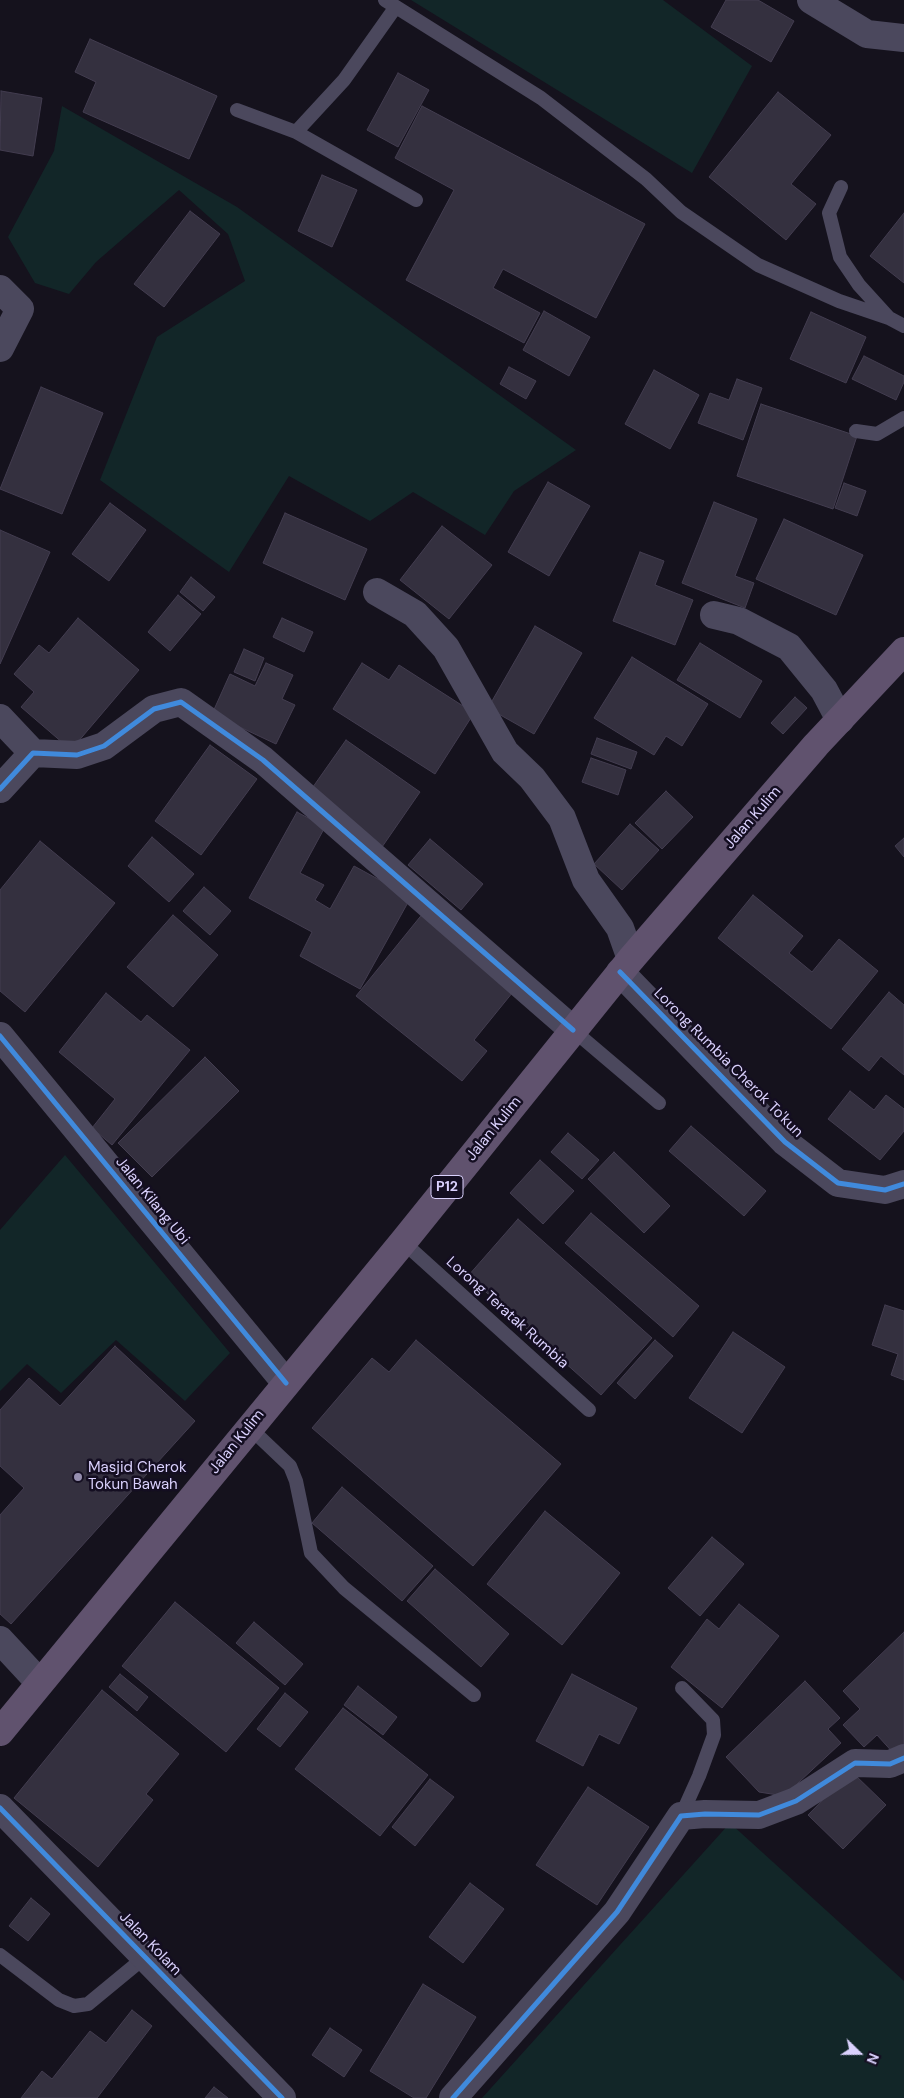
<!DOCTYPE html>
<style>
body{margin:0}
#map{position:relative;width:904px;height:2098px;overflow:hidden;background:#15121d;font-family:"DM Sans",sans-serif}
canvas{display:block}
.north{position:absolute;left:834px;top:2028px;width:50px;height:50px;-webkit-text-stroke:4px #140e21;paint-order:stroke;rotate:112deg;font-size:14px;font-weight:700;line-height:20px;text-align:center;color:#dad1fd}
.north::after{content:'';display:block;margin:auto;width:18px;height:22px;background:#dad1fd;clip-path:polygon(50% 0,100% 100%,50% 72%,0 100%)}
</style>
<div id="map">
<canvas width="904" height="2098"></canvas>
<div class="north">N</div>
</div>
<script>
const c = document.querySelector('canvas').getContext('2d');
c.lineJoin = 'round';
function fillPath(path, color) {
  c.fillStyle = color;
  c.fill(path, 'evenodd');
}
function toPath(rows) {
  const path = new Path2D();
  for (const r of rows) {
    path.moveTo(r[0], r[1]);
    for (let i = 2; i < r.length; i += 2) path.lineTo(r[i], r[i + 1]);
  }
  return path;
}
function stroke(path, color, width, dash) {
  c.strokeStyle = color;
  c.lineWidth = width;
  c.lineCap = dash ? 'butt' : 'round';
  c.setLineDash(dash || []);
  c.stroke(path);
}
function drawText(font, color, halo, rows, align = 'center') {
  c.font = font + ' "DM Sans",sans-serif';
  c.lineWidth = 5;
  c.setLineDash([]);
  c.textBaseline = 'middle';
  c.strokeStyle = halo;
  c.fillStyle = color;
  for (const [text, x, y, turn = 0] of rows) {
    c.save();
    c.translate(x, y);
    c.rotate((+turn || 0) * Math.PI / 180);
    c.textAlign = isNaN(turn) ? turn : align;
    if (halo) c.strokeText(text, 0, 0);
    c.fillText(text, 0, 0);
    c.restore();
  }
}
fillPath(toPath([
 [411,0,663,0,752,66,692,173],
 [62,106,237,207,576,450,514,491,485,535,413,492,370,521,289,476,229,572,100,480,157,337,245,281,228,234,179,190,96,262,69,294,35,283,8,237,54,151],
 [65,1155,230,1353,185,1401,116,1340,61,1393,27,1364,0,1391,0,1230],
 [730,1823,904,1981,904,2098,482,2098]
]), '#122628');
const building = toPath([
 [726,0,758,0,794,21,771,62,711,27,726,0],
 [90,39,217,96,189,159,83,112,96,82,75,72,90,39],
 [398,73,429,90,398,147,367,130,398,73],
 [1,91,42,98,33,156,0,150,1,91],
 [778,92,831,135,791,184,816,204,786,240,709,177,778,92],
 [422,106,645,224,596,318,503,269,493,288,540,313,524,343,406,280,454,190,395,158,422,106],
 [322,175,357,190,332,247,298,231,322,175],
 [190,211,220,234,164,307,134,284,190,211],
 [904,213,904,283,870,256,904,213],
 [544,311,590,337,569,376,523,350,544,311],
 [811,312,866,337,846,383,790,359,811,312],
 [864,356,904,376,904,382,896,400,852,379,864,356],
 [509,367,536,381,526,399,500,384,509,367],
 [654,370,699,395,670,449,625,424,654,370],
 [737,379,762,388,743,440,698,423,710,393,729,400,737,379],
 [41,387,103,413,62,514,0,489,41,387],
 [761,404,857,436,833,509,737,476,761,404],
 [548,482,590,506,549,576,508,552,548,482],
 [844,483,866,491,857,516,835,508,844,483],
 [714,502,757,519,735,576,754,583,745,608,682,583,714,502],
 [110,503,146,530,109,581,72,554,110,503],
 [285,513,367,549,345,600,263,563,285,513],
 [784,519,863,555,836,615,756,579,784,519],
 [442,526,492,565,449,619,400,580,442,526],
 [0,530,50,552,0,664,0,530],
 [640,552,664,561,655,585,693,600,675,645,613,621,640,552],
 [191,577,215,597,203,611,180,592,191,577],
 [178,595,201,614,170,651,148,632,178,595],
 [78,618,139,670,71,750,21,707,34,692,14,674,39,645,49,653,78,618],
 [282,618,313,632,304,652,273,637,282,618],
 [535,626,582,653,534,734,488,708,535,626],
 [700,643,762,681,740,718,677,680,700,643],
 [244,649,264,658,255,681,234,672,244,649],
 [632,657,708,704,682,746,666,736,654,755,594,718,632,657],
 [266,663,293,675,282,699,295,705,276,744,212,714,230,674,255,686,266,663],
 [362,663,389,680,399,665,474,713,435,774,333,709,362,663],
 [795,697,807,708,783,734,771,723,795,697],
 [597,738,637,752,631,769,591,754,597,738],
 [346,740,420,792,382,847,308,794,346,740],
 [210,745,257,779,201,855,155,821,210,745],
 [591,758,626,770,618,795,582,782,591,758],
 [666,791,693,817,662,849,635,823,666,791],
 [297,812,325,827,300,873,324,885,315,900,330,909,354,866,411,897,360,989,300,956,312,932,249,898,297,812],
 [630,824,659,850,622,890,594,864,630,824],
 [152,837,194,874,169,902,128,866,152,837],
 [904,838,904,857,895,846,904,838],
 [430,839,483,884,461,910,408,865,430,839],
 [40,841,115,903,25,1012,0,991,0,890,40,841],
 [204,887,231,911,210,935,183,911,204,887],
 [753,895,803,936,789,953,812,972,839,939,878,971,831,1029,718,938,753,895],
 [424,912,517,987,474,1040,487,1051,462,1081,356,996,424,912],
 [173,915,218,955,173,1007,127,967,173,915],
 [889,992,904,1005,904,1075,881,1056,869,1071,842,1049,889,992],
 [106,993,141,1022,147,1015,190,1050,112,1145,92,1128,115,1099,59,1052,106,993],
 [205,1057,239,1091,152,1177,118,1143,205,1057],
 [850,1091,874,1110,886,1095,904,1109,904,1131,880,1160,828,1119,850,1091],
 [691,1126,766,1191,744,1216,669,1151,691,1126],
 [568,1133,599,1160,582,1179,551,1152,568,1133],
 [614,1152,670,1206,644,1233,588,1179,614,1152],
 [540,1160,574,1191,543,1224,510,1193,540,1160],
 [591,1213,699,1306,673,1337,565,1243,591,1213],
 [518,1219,652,1338,601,1395,468,1276,518,1219],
 [885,1305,904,1311,904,1380,891,1375,898,1354,872,1345,885,1305],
 [733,1332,785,1367,742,1433,689,1398,733,1332],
 [416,1340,561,1464,473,1566,312,1428,372,1358,389,1372,416,1340],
 [655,1340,673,1356,635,1399,617,1383,655,1340],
 [115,1346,195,1421,11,1624,0,1614,0,1515,24,1488,0,1466,0,1410,29,1378,60,1406,115,1346],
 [342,1487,433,1566,402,1601,312,1523,342,1487],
 [545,1511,620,1573,562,1645,487,1584,545,1511],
 [712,1537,744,1564,700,1616,668,1588,712,1537],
 [435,1569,509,1634,481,1667,407,1601,435,1569],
 [175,1602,279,1688,226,1752,122,1666,175,1602],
 [739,1604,779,1636,722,1708,671,1667,707,1619,719,1629,739,1604],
 [254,1622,303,1664,285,1685,236,1643,254,1622],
 [904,1632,904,1748,896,1756,877,1735,864,1747,843,1725,860,1709,843,1691,904,1632],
 [120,1674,148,1697,137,1711,109,1687,120,1674],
 [572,1674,637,1708,619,1744,599,1734,583,1766,536,1741,572,1674],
 [805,1681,840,1718,828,1729,841,1743,784,1796,759,1792,726,1757,805,1681],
 [358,1686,397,1717,383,1735,344,1705,358,1686],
 [102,1690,179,1754,146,1794,153,1800,98,1867,14,1798,102,1690],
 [285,1693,308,1712,280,1747,257,1729,285,1693],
 [343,1708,428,1775,380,1836,295,1769,343,1708],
 [851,1771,886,1805,843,1849,808,1815,851,1771],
 [430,1779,454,1797,415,1846,392,1827,430,1779],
 [588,1787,649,1827,597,1905,536,1865,588,1787],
 [470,1883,504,1909,463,1963,429,1937,470,1883],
 [31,1898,50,1914,28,1941,9,1926,31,1898],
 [423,1984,476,2017,426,2098,414,2098,370,2071,423,1984],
 [132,2010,152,2026,97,2098,21,2098,42,2071,52,2079,90,2031,106,2043,132,2010],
 [330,2028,362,2050,344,2077,312,2055,330,2028],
 [214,2087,228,2098,205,2098,214,2087]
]);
fillPath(building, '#34303f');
stroke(building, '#433d50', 1);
stroke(toPath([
 [385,0,541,98,646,179,681,212,758,265,839,301,889,318],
 [395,8,344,80,296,132,416,200],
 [237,110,296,132],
 [841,187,829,213,840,257,859,285,889,318,904,326],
 [856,431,877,434,904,418],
 [573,1030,659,1103],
 [403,1242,589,1410],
 [249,1427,290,1466,296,1481,311,1553,344,1588,474,1695],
 [681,1816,699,1776,714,1735,713,1720,682,1688],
 [0,1955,59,2000,74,2006,88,2004,145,1957]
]), '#4b485d', 14);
stroke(toPath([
 [811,0,867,34,904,38],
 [0,289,20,309,0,348],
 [377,592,415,614,446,648,505,752,532,778,562,818,586,880,620,928,631,959],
 [714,615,739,621,789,647,824,690,840,720],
 [0,718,33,753],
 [0,789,33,753,77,755,104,746,154,709,181,702,263,760,573,1030],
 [620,972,785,1142,838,1183,885,1190,904,1184],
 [0,1640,39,1682],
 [453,2098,617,1912,681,1816,705,1814,759,1815,796,1801,855,1763,890,1764,904,1758]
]), '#4b485d', 28);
stroke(toPath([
 [0,1036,286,1383],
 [0,1808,282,2098]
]), '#4b485d', 28);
stroke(toPath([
 [0,1732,403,1242,631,959,816,745,904,651]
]), '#60526e', 28);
stroke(toPath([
 [0,789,33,753,77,755,104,746,154,709,181,702,263,760,573,1030],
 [620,972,785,1142,838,1183,885,1190,904,1184],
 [0,1036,286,1383],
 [0,1808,282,2098],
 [453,2098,617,1912,681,1816,705,1814,759,1815,796,1801,855,1763,890,1764,904,1758]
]), '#408adc', 5);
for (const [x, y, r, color] of [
 [78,1477,5,"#958eaf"]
]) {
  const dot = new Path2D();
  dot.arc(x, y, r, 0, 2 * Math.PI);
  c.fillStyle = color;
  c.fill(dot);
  stroke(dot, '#140e21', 2);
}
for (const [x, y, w] of [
 [447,1187,32]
]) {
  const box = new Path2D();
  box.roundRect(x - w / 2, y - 11.5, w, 23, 4);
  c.fillStyle = '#140e21';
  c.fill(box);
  stroke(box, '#dad1fd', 1);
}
drawText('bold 14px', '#dad1fd', null, [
 ["P12",447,1187]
]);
drawText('15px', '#dad1fd', '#140e21', [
 ["Jalan Kulim",753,818,-49],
 ["Lorong Rumbia Cherok To'kun",728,1063,45],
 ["Jalan Kulim",494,1129,-51],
 ["Jalan Kilang Ubi",152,1201,51],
 ["Lorong Teratak Rumbia",507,1313,42],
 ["Jalan Kulim",237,1442,-51],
 ["Jalan Kolam",150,1944,46]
]);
drawText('15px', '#dad1fd', '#140e21', [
 ["Masjid Cherok",88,1468],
 ["Tokun Bawah",88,1485]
], 'left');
</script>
